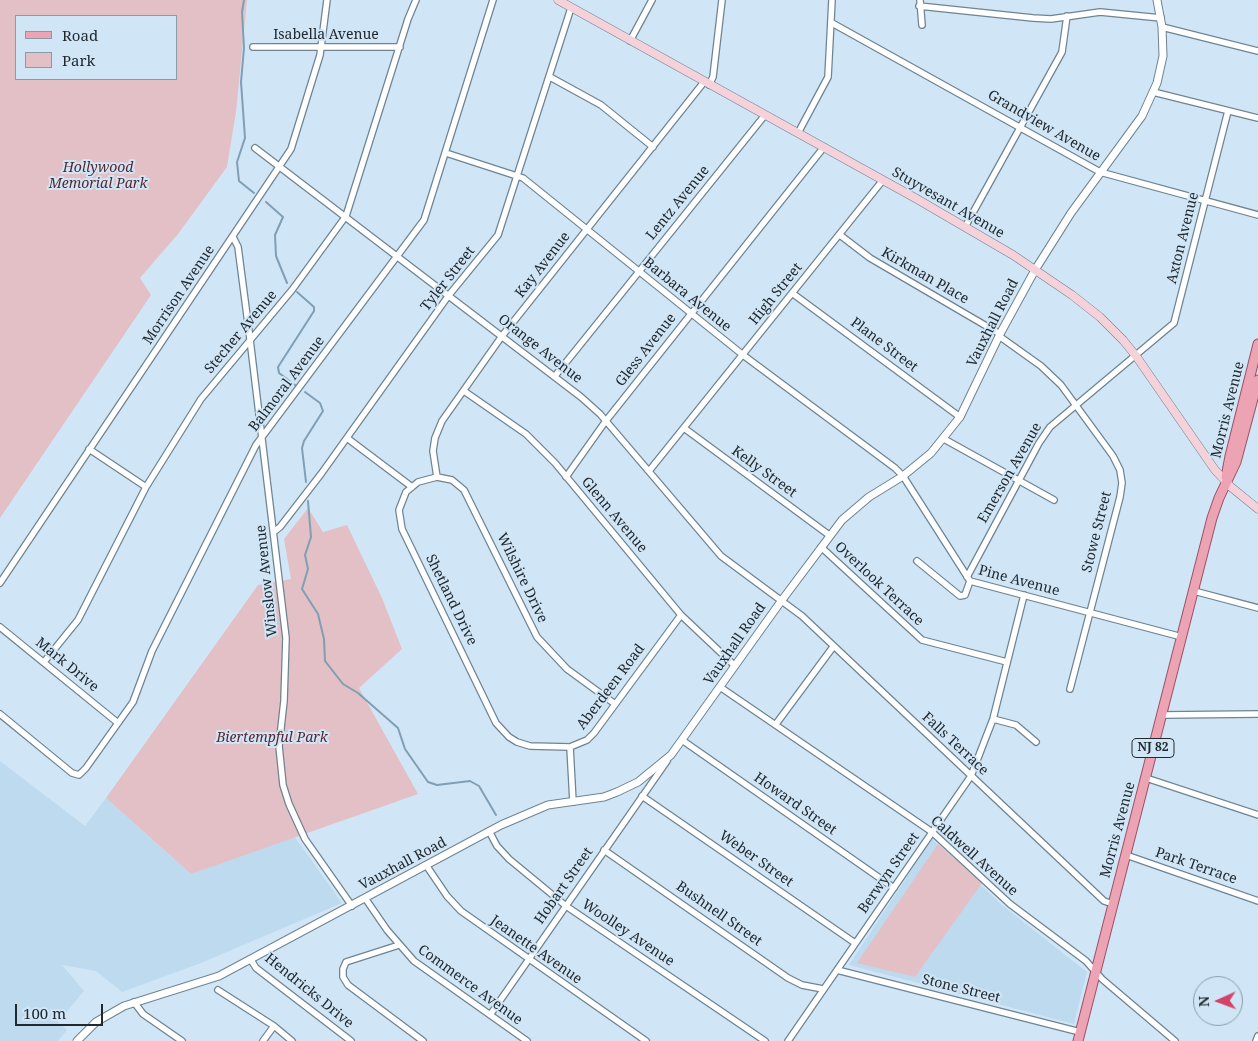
<!DOCTYPE html>
<style>
body{margin:0}
#map{position:relative;width:1258px;height:1041px;overflow:hidden;background:#d0e6f6;font-family:"Noto Serif",serif}
canvas{display:block}
.legend{position:absolute;left:15px;top:15px;width:162px;height:65px;box-sizing:border-box;background:#d0e6f6;border:1px solid #8a9aa6;margin:0;padding:6px 9px;list-style:none;font-size:15px;color:#21292f}
.legend li{display:flex;align-items:center;gap:10px;height:25px}
.legend b{width:25px;border:1px solid #8a9aa6}
.north{position:absolute;left:1193px;top:976px;width:50px;height:50px;box-sizing:border-box;background:#d0e6f6;border:1px solid #8a9aa6;border-radius:50%;rotate:268deg;font-size:14px;font-weight:700;line-height:20px;text-align:center;color:#21292f}
.north::after{content:'';display:block;margin:auto;width:18px;height:22px;background:#d24368;clip-path:polygon(50% 0,100% 100%,50% 72%,0 100%)}
.scale{position:absolute;left:15px;top:1004px;width:88px;height:22px;box-sizing:border-box;border:2px solid #21292f;border-top:0;padding-left:6px;font-size:15px;line-height:18px;white-space:nowrap;color:#21292f;-webkit-text-stroke:4px #d0e6f6;paint-order:stroke}
</style>
<div id="map">
<canvas width="1258" height="1041"></canvas>
<ul class="legend">
<li><b style="height:6px;background:#eca3b3"></b>Road</li>
<li><b style="height:14px;background:#e2c0c5"></b>Park</li>
</ul>
<div class="north">N</div>
<div class="scale">100 m</div>
</div>
<script>
const c = document.querySelector('canvas').getContext('2d');
c.lineJoin = 'round';
function fillPath(path, color) {
  c.fillStyle = color;
  c.fill(path, 'evenodd');
}
function toPath(rows) {
  const path = new Path2D();
  for (const r of rows) {
    path.moveTo(r[0], r[1]);
    for (let i = 2; i < r.length; i += 2) path.lineTo(r[i], r[i + 1]);
  }
  return path;
}
function stroke(path, color, width, dash) {
  c.strokeStyle = color;
  c.lineWidth = width;
  c.lineCap = dash ? 'butt' : 'round';
  c.setLineDash(dash || []);
  c.stroke(path);
}
function drawText(font, color, halo, rows, align = 'center') {
  c.font = font + ' "Noto Serif",serif';
  c.lineWidth = 4;
  c.setLineDash([]);
  c.textBaseline = 'middle';
  c.strokeStyle = halo;
  c.fillStyle = color;
  for (const [text, x, y, turn = 0] of rows) {
    c.save();
    c.translate(x, y);
    c.rotate((+turn || 0) * Math.PI / 180);
    c.textAlign = isNaN(turn) ? turn : align;
    if (halo) c.strokeText(text, 0, 0);
    c.fillText(text, 0, 0);
    c.restore();
  }
}
fillPath(toPath([
 [0,761,85,826,106,798,191,874,292,833,342,903,201,963,122,992,96,971,62,965,84,991,58,1022,67,1030,58,1041,0,1041],
 [932,839,1002,905,1087,972,1074,1024,849,965]
]), '#bedaee');
fillPath(toPath([
 [0,0,247,0,236,112,227,167,178,234,140,278,151,295,0,518],
 [16,16,176,16,176,79,16,79],
 [308,508,323,532,347,525,382,598,402,649,359,688,418,794,191,874,106,798,258,585,291,579,284,539],
 [938,844,982,883,915,977,857,963]
]), '#e2c0c5');
stroke(toPath([
 [244,0,242,12,244,48,241,82,245,138,237,162,239,181,254,193],
 [266,202,283,217,275,235,276,256,287,283],
 [295,385,279,373,278,367,314,311,314,307,297,292],
 [305,392,320,403,323,411,304,441,302,448,306,482],
 [308,501,311,537,305,555,308,569,302,589,318,614,324,639,325,661,343,684,358,693,398,728,405,749,428,782,437,785,470,781,479,786,496,815]
]), '#809eb4', 2);
const minor = toPath([
 [920,0,922,25],
 [919,6,1033,18,1051,19,1100,12,1161,18],
 [832,23,1100,172,1258,215],
 [1162,27,1258,51],
 [630,41,652,0],
 [253,47,400,47],
 [550,77,601,105,653,147],
 [709,85,713,77,722,0],
 [1153,92,1258,118],
 [798,133,828,77,832,0],
 [255,148,581,397,600,414,721,556,802,616,1104,901,1113,904],
 [446,153,523,178,743,355,895,468,903,476,970,581,1182,637],
 [965,227,1062,52,1067,16],
 [840,235,870,258,1000,334],
 [233,237,238,247,249,331,286,638,284,701,279,746,283,785,289,804,305,839,352,906],
 [792,293,960,417],
 [999,336,1041,366,1061,385,1113,456,1120,470,1122,483,1120,497,1070,689],
 [555,376,765,115],
 [464,391,526,434,555,463,681,615,735,666],
 [684,428,829,535],
 [347,438,412,487],
 [944,439,1054,500],
 [89,449,146,487],
 [649,471,883,180],
 [437,477,433,451,435,438,442,421,502,336,704,82],
 [566,477,605,422,824,147],
 [275,531,280,527,321,474,449,295,498,235,571,8],
 [821,547,922,640,1007,662],
 [917,561,960,596,965,595,970,581],
 [967,577,1039,443,1050,427,1174,323,1228,111],
 [0,583,291,149,320,55,327,0],
 [1194,591,1258,608],
 [0,627,118,723],
 [44,662,78,620,146,487,201,399,292,290,346,216,408,19,416,0],
 [720,687,932,832,1010,904,1086,961,1102,979,1175,1041],
 [615,704,567,669,537,637,464,490,452,480,437,477,418,482,406,492,399,510,402,529,496,723,509,737,517,742,530,746,570,747,587,740,594,733,681,615],
 [0,714,72,773,79,775,86,768,133,702,152,651,256,445,424,220,493,0],
 [1162,715,1258,714],
 [993,719,1016,725,1036,742],
 [776,724,833,647],
 [682,740,894,888],
 [570,747,573,802],
 [1146,778,1258,815],
 [642,796,855,943],
 [489,831,497,846,509,859,566,906,765,1041],
 [604,850,788,978,802,985,823,989],
 [1126,855,1258,901],
 [426,865,447,896,461,911,646,1041],
 [365,898,387,930,414,961,527,1041],
 [399,945,346,962,343,969,343,977,348,985,423,1041],
 [251,960,256,968,351,1041],
 [837,970,1080,1032],
 [218,990,274,1026,292,1041],
 [134,1002,143,1014,182,1041],
 [490,1015,667,761],
 [263,1041,274,1026],
 [788,1041,971,776,993,719,1024,595],
 [1256,1041,1258,1036]
]);
const tertiary = toPath([
 [77,1041,96,1022,124,1006,219,976,501,825,548,805,604,797,617,792,638,782,671,755,782,600,842,520,869,497,903,476,931,453,960,417,1000,334,1035,270,1071,213,1142,116,1157,83,1163,56,1162,27,1157,0]
]);
const secondary = toPath([
 [558,0,917,199,1013,255,1072,295,1100,317,1123,340,1136,356,1215,470,1231,487,1258,509]
]);
const primary = toPath([
 [1226,477,1230,456,1258,344],
 [1078,1041,1212,518,1219,498,1236,462,1258,380]
]);
stroke(minor, '#6f8391', 8);
stroke(tertiary, '#6f8391', 9);
stroke(secondary, '#6f8391', 9);
stroke(primary, '#9c5164', 11);
stroke(minor, '#fff', 5.5);
stroke(tertiary, '#fff', 7);
stroke(secondary, '#f5d1d9', 8);
stroke(primary, '#eca3b3', 9);
for (const [x, y, w] of [
 [1153,748,42]
]) {
  const box = new Path2D();
  box.roundRect(x - w / 2, y - 9.5, w, 19, 4);
  c.fillStyle = '#d0e6f6';
  c.fill(box);
  stroke(box, '#21292f', 1);
}
drawText('bold 12px', '#21292f', null, [
 ["NJ 82",1153,748]
]);
drawText('14px', '#21292f', '#d0e6f6', [
 ["Isabella Avenue",326,35],
 ["Grandview Avenue",1044,126,30],
 ["Lentz Avenue",678,203,-51],
 ["Stuyvesant Avenue",948,203,30],
 ["Axton Avenue",1183,238,-76],
 ["Kay Avenue",543,265,-52],
 ["Kirkman Place",925,276,30],
 ["Tyler Street",448,279,-52],
 ["High Street",776,294,-51],
 ["Morrison Avenue",179,295,-56],
 ["Barbara Avenue",687,295,39],
 ["Vauxhall Road",993,323,-63],
 ["Stecher Avenue",241,332,-50],
 ["Plane Street",884,345,37],
 ["Orange Avenue",540,349,38],
 ["Gless Avenue",646,350,-52],
 ["Balmoral Avenue",287,384,-53],
 ["Morris Avenue",1228,410,-76],
 ["Kelly Street",764,472,36],
 ["Emerson Avenue",1010,473,-60],
 ["Glenn Avenue",614,515,50],
 ["Stowe Street",1097,532,-76],
 ["Wilshire Drive",522,578,64],
 ["Winslow Avenue",267,581,-96],
 ["Pine Avenue",1019,581,15],
 ["Overlook Terrace",879,584,43],
 ["Shetland Drive",451,600,64],
 ["Vauxhall Road",735,644,-55],
 ["Mark Drive",67,665,39],
 ["Aberdeen Road",611,687,-53],
 ["Falls Terrace",955,744,43],
 ["Howard Street",795,804,35],
 ["Morris Avenue",1118,830,-75],
 ["Caldwell Avenue",974,856,42],
 ["Weber Street",756,859,35],
 ["Vauxhall Road",403,864,-28],
 ["Park Terrace",1196,866,19],
 ["Berwyn Street",889,873,-55],
 ["Hobart Street",564,886,-55],
 ["Bushnell Street",719,914,35],
 ["Woolley Avenue",628,933,34],
 ["Jeanette Avenue",536,950,35],
 ["Commerce Avenue",470,985,36],
 ["Stone Street",961,989,14],
 ["Hendricks Drive",309,991,39]
]);
drawText('italic 14px', '#592630', '#d0e6f6', [
 ["Hollywood",98,168],
 ["Memorial Park",98,184],
 ["Biertempful Park",272,738]
]);
</script>
